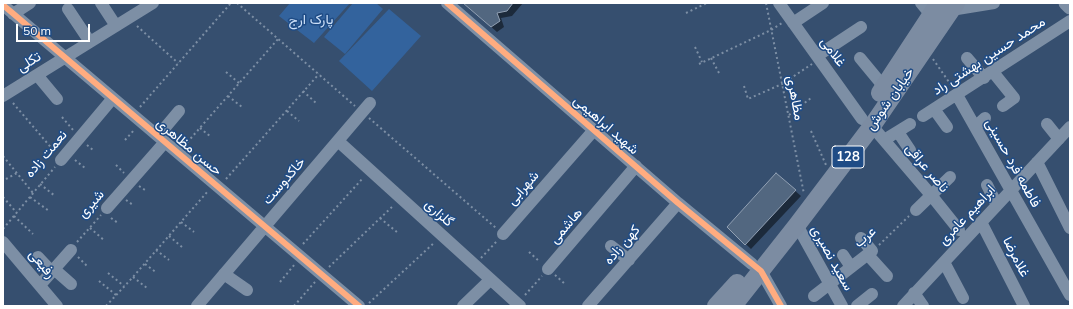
<!DOCTYPE html>
<meta charset="utf-8">
<style>
body{margin:0}
#map{position:relative;width:1073px;height:309px;overflow:hidden;background:#364f6f;font-family:Mulish,sans-serif}
canvas{display:block}
.frame{position:absolute;inset:0;border:4px solid #fff;pointer-events:none}
.scale{position:absolute;left:16px;top:24px;width:74px;height:18px;box-sizing:border-box;border:2px solid #fff;border-top:0;padding-left:5px;font-size:12px;line-height:14px;white-space:nowrap;color:#fff;-webkit-text-stroke:3px #1f4c86;paint-order:stroke}
</style>
<div id="map">
<canvas width="1073" height="309"></canvas>
<div class="frame"></div>
<div class="scale">50 m</div>
</div>
<script>
const c = document.querySelector('canvas').getContext('2d');
c.lineJoin = 'round';
function fillPath(path, color) {
  c.fillStyle = color;
  c.fill(path, 'evenodd');
}
function toPath(rows) {
  const path = new Path2D();
  for (const r of rows) {
    path.moveTo(r[0], r[1]);
    for (let i = 2; i < r.length; i += 2) path.lineTo(r[i], r[i + 1]);
  }
  return path;
}
function stroke(path, color, width, dash) {
  c.strokeStyle = color;
  c.lineWidth = width;
  c.lineCap = dash ? 'butt' : 'round';
  c.setLineDash(dash || []);
  c.stroke(path);
}
function drawText(font, color, halo, rows, align = 'center') {
  c.font = font + ' Mulish,Vazirmatn,sans-serif';
  c.lineWidth = 3;
  c.setLineDash([]);
  c.textBaseline = 'middle';
  c.strokeStyle = halo;
  c.fillStyle = color;
  for (const [text, x, y, turn = 0] of rows) {
    c.save();
    c.translate(x, y);
    c.rotate((+turn || 0) * Math.PI / 180);
    c.textAlign = isNaN(turn) ? turn : align;
    if (halo) c.strokeText(text, 0, 0);
    c.fillText(text, 0, 0);
    c.restore();
  }
}
fillPath(toPath([
 [290,3,350,3,314,43,279,16],
 [353,3,376,3,383,9,345,54,324,37],
 [389,9,421,36,372,91,339,61]
]), '#33639d');
fillPath(toPath([
 [464,3,523,3,512,16,501,18,504,27,497,32],
 [776,174,801,196,751,249,728,227]
]), '#0007');
const building = toPath([
 [463,3,513,3,507,11,497,13,500,21,491,27,463,3],
 [776,173,796,190,745,245,727,227,776,173]
]);
fillPath(building, '#526780');
stroke(building, '#91a0b3', 1);
stroke(toPath([
 [237,3,355,106],
 [766,3,804,194],
 [686,13,707,3],
 [137,26,178,63],
 [695,47,702,62],
 [711,58,719,73],
 [933,59,951,85],
 [699,64,771,30,782,23],
 [226,72,239,83],
 [744,86,748,99,782,84,812,64],
 [303,91,316,103],
 [228,96,242,107],
 [13,103,54,151],
 [140,107,231,3],
 [287,111,299,121],
 [789,115,811,98],
 [62,117,73,130],
 [369,118,496,228],
 [200,128,211,137],
 [811,131,826,165],
 [125,140,135,129],
 [87,145,93,150],
 [184,146,278,39],
 [3,156,33,193],
 [75,160,85,168],
 [116,165,124,173],
 [6,179,17,173],
 [226,179,319,74],
 [40,184,55,196],
 [139,186,145,190],
 [3,197,17,213],
 [30,197,49,211],
 [126,200,133,205],
 [14,216,33,234],
 [111,218,118,223],
 [380,218,398,233],
 [181,222,194,232],
 [90,228,105,241],
 [3,229,55,167],
 [169,236,182,247],
 [77,242,101,215],
 [303,244,363,178],
 [879,245,909,216],
 [156,250,169,260],
 [529,252,540,262],
 [78,257,87,266],
 [481,258,497,241],
 [145,264,157,273],
 [329,267,394,205],
 [108,273,124,286],
 [555,275,565,284],
 [133,277,147,288],
 [99,281,116,295],
 [280,282,295,264],
 [525,295,542,276],
 [369,303,435,242],
 [106,306,133,277,208,191],
 [294,306,315,282]
]), '#7d8fa5', 2, [2, 3]);
stroke(toPath([
 [101,3,116,26],
 [447,3,678,203,752,264],
 [779,3,862,119],
 [921,3,931,15],
 [3,5,359,306],
 [68,9,90,42],
 [951,10,994,3],
 [13,14,30,3],
 [793,23,823,3],
 [817,56,861,27],
 [860,58,884,87],
 [967,58,984,78],
 [993,72,1014,98,1003,106],
 [37,75,57,99],
 [957,95,1070,295],
 [3,96,153,3],
 [934,109,947,127],
 [923,116,1070,21],
 [1047,124,1059,139],
 [872,126,931,195,959,230],
 [975,127,985,118],
 [898,132,910,150],
 [158,136,179,111],
 [884,140,910,124],
 [338,141,520,306],
 [61,160,113,98],
 [1037,162,1070,228],
 [987,185,997,205],
 [107,208,165,142],
 [916,210,950,177],
 [981,222,1024,306],
 [797,225,842,306],
 [503,234,594,130],
 [3,242,57,306],
 [611,246,629,260],
 [843,255,851,267],
 [868,255,887,276],
 [38,257,52,272],
 [944,262,963,298],
 [54,269,71,284],
 [548,269,636,166],
 [761,271,781,306],
 [224,274,247,290],
 [40,285,71,250],
 [914,293,923,306],
 [814,296,872,251,861,238],
 [197,306,370,103],
 [463,306,490,280],
 [588,306,678,203],
 [857,306,872,294],
 [903,306,1070,127]
]), '#7d8fa5', 12);
stroke(toPath([
 [1066,3,1070,7]
]), '#7d8fa5', 15);
stroke(toPath([
 [880,93,939,3],
 [716,306,737,283],
 [733,306,797,225,872,126,956,3]
]), '#7c8ca2', 18);
stroke(toPath([
 [447,3,678,203,761,271,781,306],
 [3,5,359,306]
]), '#ffac80', 6);
for (const [x, y, w] of [
 [848,157,32]
]) {
  const box = new Path2D();
  box.roundRect(x - w / 2, y - 11, w, 22, 3);
  c.fillStyle = '#1f4c86';
  c.fill(box);
  stroke(box, '#fff', 1);
}
drawText('bold 13px', '#fff', null, [
 ["128",848,157]
]);
drawText('14px', '#cde0f8', '#1f4c86', [
 ["پارک ارج",311,20]
]);
drawText('14px', '#fff', '#1f4c86', [
 ["غلامی",833,52,54],
 ["محمد حسین بهشتی راد",989,56,-33],
 ["تکلی",29,62,-32],
 ["مظاهری",795,98,79],
 ["خیابان شوش",890,99,-55],
 ["شهید ابراهیمی",606,125,41],
 ["حسن مظاهری",189,147,40],
 ["نعمت زاده",46,154,-50],
 ["فاطمه فرد حسینی",1013,163,61],
 ["ناصر عراقی",927,168,50],
 ["خاکدوست",284,181,-49],
 ["شهرابی",523,188,-49],
 ["شیری",91,204,-49],
 ["گلزاری",439,213,42],
 ["ابراهیم عامری",967,215,-47],
 ["هاشمی",566,226,-49],
 ["عرب",865,237,-41],
 ["کهن زاده",622,245,-49],
 ["غلامرضا",1016,257,63],
 ["سعید نصیری",832,258,61],
 ["رفیعی",42,264,50]
]);
</script>
